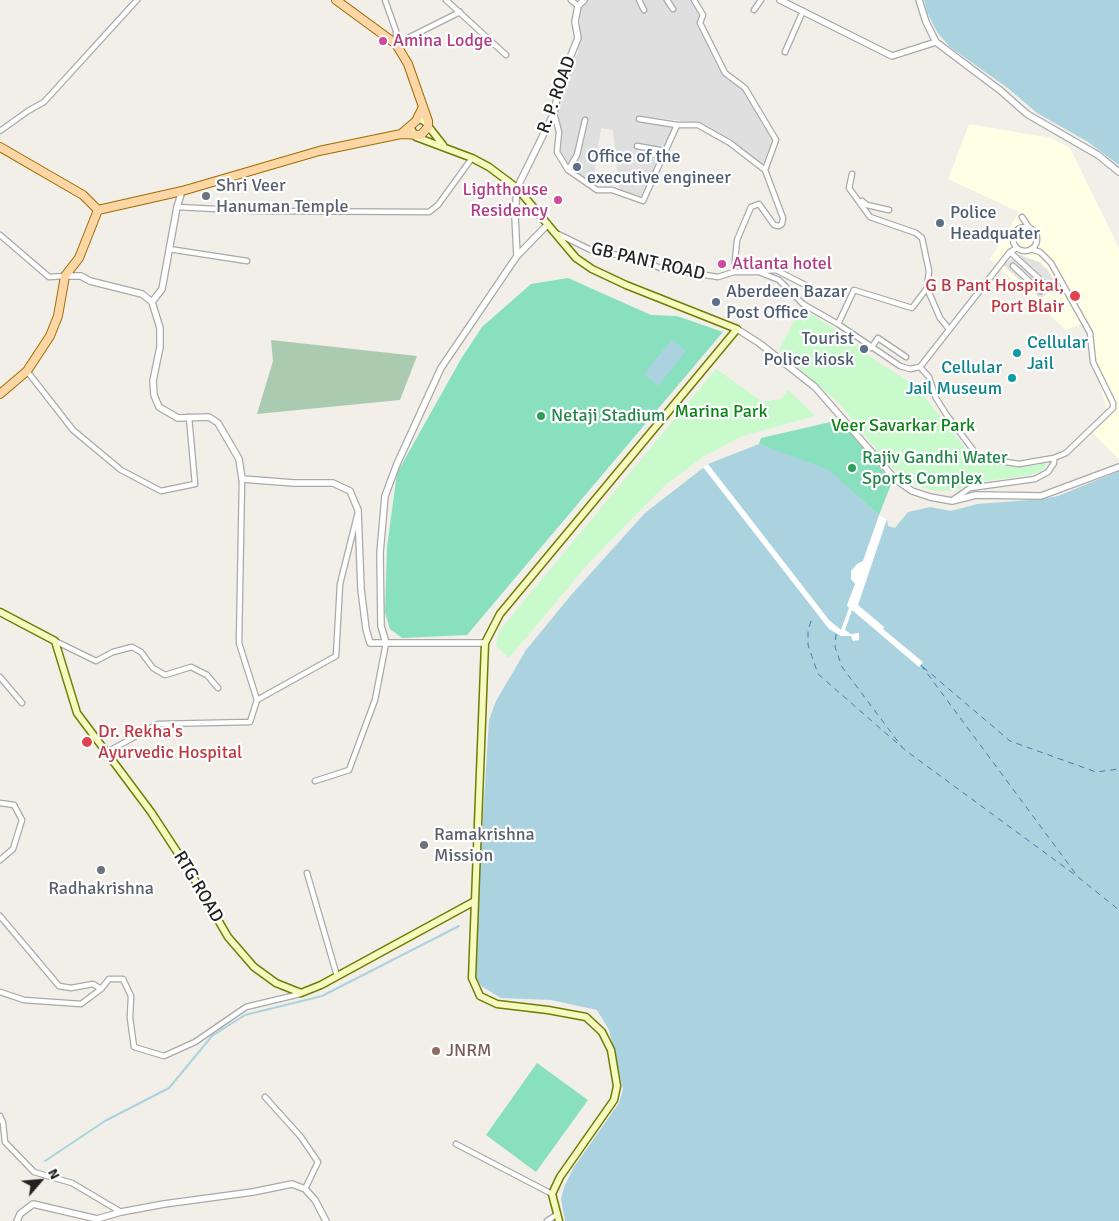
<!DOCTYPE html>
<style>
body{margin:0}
#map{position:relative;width:1119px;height:1221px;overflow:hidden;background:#f2efe9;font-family:Signika,sans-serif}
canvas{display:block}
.north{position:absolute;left:15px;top:1156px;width:50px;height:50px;-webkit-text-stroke:4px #fff;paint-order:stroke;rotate:63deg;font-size:14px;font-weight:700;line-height:20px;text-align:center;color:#222}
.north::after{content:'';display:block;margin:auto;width:18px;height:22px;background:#222;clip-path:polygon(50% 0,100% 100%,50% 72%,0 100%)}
</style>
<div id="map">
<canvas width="1119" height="1221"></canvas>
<div class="north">N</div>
</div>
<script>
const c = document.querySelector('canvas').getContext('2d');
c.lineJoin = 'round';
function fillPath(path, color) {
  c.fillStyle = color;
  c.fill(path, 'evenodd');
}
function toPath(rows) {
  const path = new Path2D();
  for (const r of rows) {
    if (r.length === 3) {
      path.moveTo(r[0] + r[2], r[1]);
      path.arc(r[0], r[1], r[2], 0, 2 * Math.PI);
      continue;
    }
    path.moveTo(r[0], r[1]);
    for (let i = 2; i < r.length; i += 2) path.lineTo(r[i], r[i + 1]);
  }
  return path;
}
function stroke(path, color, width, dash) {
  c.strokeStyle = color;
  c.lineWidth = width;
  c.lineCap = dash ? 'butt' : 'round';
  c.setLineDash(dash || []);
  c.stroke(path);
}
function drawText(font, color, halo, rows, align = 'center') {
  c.font = font + ' Signika,sans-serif';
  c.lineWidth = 4.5;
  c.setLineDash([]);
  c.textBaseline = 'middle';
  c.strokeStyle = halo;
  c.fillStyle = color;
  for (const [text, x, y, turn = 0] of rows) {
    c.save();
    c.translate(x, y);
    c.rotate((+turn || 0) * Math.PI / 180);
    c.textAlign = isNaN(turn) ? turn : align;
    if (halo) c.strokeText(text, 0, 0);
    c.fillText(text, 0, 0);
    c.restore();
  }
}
fillPath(toPath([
 [588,0,693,0,701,16,698,22,724,77,743,89,773,140,763,165,702,123,636,116,635,119,674,127,664,148,635,143,634,148,662,154,641,196,619,190,613,130,601,128,593,183,570,169,578,155,587,119,584,118,575,155,567,164,560,154,561,131,557,113,565,74,578,53,581,7]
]), '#e0dfdf');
fillPath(toPath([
 [969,124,1051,138,1070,148,1119,248,1119,459,1092,432,1108,415,1086,330,1081,324,1066,330,990,259,1019,212,948,179]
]), '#ffffe5');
fillPath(toPath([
 [271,340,417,356,400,400,257,414,273,361]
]), '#aacbaf');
fillPath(toPath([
 [801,308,852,340,876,361,915,385,973,458,983,462,1013,467,1033,466,1043,462,1046,463,1045,467,1042,471,1030,475,987,481,951,491,935,491,915,485,888,464,840,404,779,350],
 [716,369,763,402,781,399,788,390,815,416,742,436,703,457,665,485,587,565,509,658,496,646,499,631]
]), '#c8facc');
fillPath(toPath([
 [568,278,651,315,677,316,723,332,467,635,402,638,390,629,385,613,387,547,397,473,461,359,482,327,531,284],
 [839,420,892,482,879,515,857,496,800,460,759,444,761,438],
 [537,1063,588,1100,536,1172,486,1135]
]), '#88e0be');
fillPath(toPath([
 [1018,254,1039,262,1048,270,1056,284,1041,299,1003,265]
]), '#e2e2e2');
fillPath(toPath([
 [924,0,1119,0,1119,165,1088,142,1037,113,1009,89,950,47,937,32,927,12],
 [672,339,686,351,658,386,644,374],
 [759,444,829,470,879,515,887,519,888,526,895,528,908,512,930,507,951,511,977,504,1042,499,1058,496,1119,471,1119,1221,565,1221,561,1199,564,1187,574,1167,619,1103,623,1089,609,1030,597,1010,551,1000,501,998,481,986,476,977,476,930,489,720,496,701,526,650,572,594,645,513,708,464]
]), '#aad3df');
fillPath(toPath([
 [708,464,829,620,841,630,849,608,847,605,855,584,851,579,851,571,857,564,863,561,879,515,887,519,858,605,884,627,883,629,923,662,919,667,852,610,845,630,851,634,859,633,859,640,853,641,851,636,841,636,829,629,703,467]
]), '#fff');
stroke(toPath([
 [45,1161,105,1121,169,1088,212,1036,245,1015,322,996,459,926]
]), '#aad3df', 2);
stroke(toPath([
 [811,621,808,631,808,645,818,674,905,750,1078,877],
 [836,634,835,647,842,667,902,747],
 [921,665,1078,877,1119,910],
 [923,667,1010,741,1096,772,1119,769]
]), '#4a7aab', 1, [6, 5]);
const minor = toPath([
 [385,0,396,31,396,44],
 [446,0,506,55],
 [571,0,578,6],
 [639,0,644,10],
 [667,0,673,9],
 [694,0,703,15,700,23,725,73,745,88,776,140,765,170,783,218,782,224,779,226,774,225,759,204,751,207,737,240,734,272],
 [754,10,761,0],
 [396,44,460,12],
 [785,52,803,11],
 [554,113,559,132,557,152,568,170,597,190,612,190,643,201,677,125,698,125,730,143,765,170],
 [639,119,677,125],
 [0,131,28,111,44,102,137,0],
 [637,146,665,151],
 [568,170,577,155,585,120],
 [852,174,849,188,870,217,916,233,922,238,929,271,927,288,940,318,949,329],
 [862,201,867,205,889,210],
 [177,207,255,211,429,212,438,205,472,158],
 [1022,217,1028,226],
 [1025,239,12],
 [558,234,595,252,635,257,660,268,718,277,734,272,759,272,779,280,803,304,838,324,900,366,910,369,920,367],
 [0,235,49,277,65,276],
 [1017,248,1010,252,920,367,929,377,936,398,946,414,977,455,986,459,1019,464,1054,458,1066,453,1113,408,1113,403,1093,362,1090,333,1051,263,1040,252,1031,249],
 [169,249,247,261],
 [1010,252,1046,285,1040,291,1013,266],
 [761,271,776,270,817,291],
 [838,324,854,290,912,308,927,288],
 [871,348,878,338,906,357],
 [27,371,73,430,121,470,161,491,195,484,189,417],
 [242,479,239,643,257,700],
 [954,499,970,488,1035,479,1048,472,1054,463,1054,458],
 [55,641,96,661,113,652,132,647,141,652,153,668,165,675,191,667,207,675,218,688],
 [0,677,22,703],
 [107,752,158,724,250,722,257,700,336,656,340,584,357,516],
 [315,781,349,770,375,700,386,643],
 [0,803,14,805,22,820,13,849,0,860],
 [307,873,337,976],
 [0,916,59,986,71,988,93,984,101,989],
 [0,992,24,1000,81,1004,101,989,109,979,123,979,131,996,130,1018,134,1047,164,1056,195,1042,246,1007,300,994],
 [265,1097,301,1137,318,1162,305,1189],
 [0,1116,3,1123,5,1142,34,1172,72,1183,121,1212],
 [456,1144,552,1194],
 [547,1221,556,1215]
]);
const tertiary = toPath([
 [780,0,892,56,936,42],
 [919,0,926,22,936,42,1001,91,1027,114,1098,155,1119,172],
 [182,191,177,207,162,289,152,302,160,328,160,347,153,381,154,395,159,407,178,418,209,417,218,423,239,459,242,479,294,483,333,483,350,491,358,510,361,589,366,629,370,643,386,643],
 [517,256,515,216,517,188,554,113,560,82,578,38,575,22,578,6,584,0],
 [65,276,81,276,90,281,142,294,152,302],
 [737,329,759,343,815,387,895,479,912,491,930,497,952,501,976,495,1041,496,1119,467],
 [485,643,386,643,381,626,380,553,385,496,397,464,441,368,517,256,548,224],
 [17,1221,20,1214,33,1204,97,1219,121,1212,164,1204,253,1192,292,1184,305,1189,315,1200,326,1221]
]);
const secondary = toPath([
 [416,121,420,119,425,122,443,145],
 [410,127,416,137,472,158,489,167,517,188,576,258,592,269,626,285,737,329,500,614,485,643,472,978,480,996,497,1004,548,1010,586,1017,602,1032,611,1050,617,1086,614,1100,560,1177,552,1194,559,1221],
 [0,612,55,641,77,713,151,812,189,870,228,937,254,967,276,983,301,993,321,985,475,901]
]);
const primary = toPath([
 [401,134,416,121,423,107],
 [0,147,83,195,98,210,182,191,319,151,401,134,421,135,428,127,428,121,408,64,396,44,336,0],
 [0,394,27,371,50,336,58,316,65,276,79,258,98,210]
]);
stroke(minor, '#a9a9a9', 7);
stroke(tertiary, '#a9a9a9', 8);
stroke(secondary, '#707d05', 9);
stroke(primary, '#a06b00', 10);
stroke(minor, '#fff', 4.5);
stroke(tertiary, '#fff', 5.5);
stroke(secondary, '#f7fabf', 6);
stroke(primary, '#fcd6a4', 8);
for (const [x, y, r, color] of [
 [383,41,5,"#d1479c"],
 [577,167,5,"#5c6f8a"],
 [206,196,5,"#6b7280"],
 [558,200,5,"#d1479c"],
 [940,223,5,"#5c6f8a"],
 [722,264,5,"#d1479c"],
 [1075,296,6,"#e0444e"],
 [716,302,5,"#5c6f8a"],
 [864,349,5,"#5c6f8a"],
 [1017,353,5,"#0f9aa8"],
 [1012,378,5,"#0f9aa8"],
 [541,416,5,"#2e9e5b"],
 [852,468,5,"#2e9e5b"],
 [87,742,6,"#e0444e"],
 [424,845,5,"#6b7280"],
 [101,870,5,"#6b7280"],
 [436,1051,5,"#8d6e63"]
]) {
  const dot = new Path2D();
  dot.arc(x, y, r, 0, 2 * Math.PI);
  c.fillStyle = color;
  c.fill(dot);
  stroke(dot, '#fff', 2);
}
drawText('18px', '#b23c85', '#fff', [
 ["Amina Lodge",393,41],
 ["Lighthouse",548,190,"right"],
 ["Residency",548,211,"right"],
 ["Atlanta hotel",732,264]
], 'left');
drawText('18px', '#222', '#fff', [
 ["R. P. ROAD",557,95,-70],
 ["GB PANT ROAD",648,262,13],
 ["RTG ROAD",198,887,59]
]);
drawText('18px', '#4e5e75', '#fff', [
 ["Office of the",587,157],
 ["executive engineer",587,178],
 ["Police",950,213],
 ["Headquater",950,234],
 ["Aberdeen Bazar",726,292],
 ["Post Office",726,313],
 ["Tourist",854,339,"right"],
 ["Police kiosk",854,360,"right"]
], 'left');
drawText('18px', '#5b616d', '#fff', [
 ["Shri Veer",216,186],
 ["Hanuman Temple",216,207],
 ["Ramakrishna",434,835],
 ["Mission",434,856],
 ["Radhakrishna",101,889,"center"]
], 'left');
drawText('18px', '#be3a42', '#fff', [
 ["G B Pant Hospital,",1064,286],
 ["Port Blair",1064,307],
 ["Dr. Rekha's",98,732,"left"],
 ["Ayurvedic Hospital",98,753,"left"]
], 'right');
drawText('18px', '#0d838f', '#fff', [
 ["Cellular",1027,343],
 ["Jail",1027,364],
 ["Cellular",1002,368,"right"],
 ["Jail Museum",1002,389,"right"]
], 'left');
drawText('18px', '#0c8416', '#fff', [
 ["Marina Park",721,412],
 ["Veer Savarkar Park",903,426]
]);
drawText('18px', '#27864d', '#fff', [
 ["Netaji Stadium",551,416],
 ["Rajiv Gandhi Water",862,458],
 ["Sports Complex",862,479]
], 'left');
drawText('18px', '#785e54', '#fff', [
 ["JNRM",446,1051]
], 'left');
</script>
